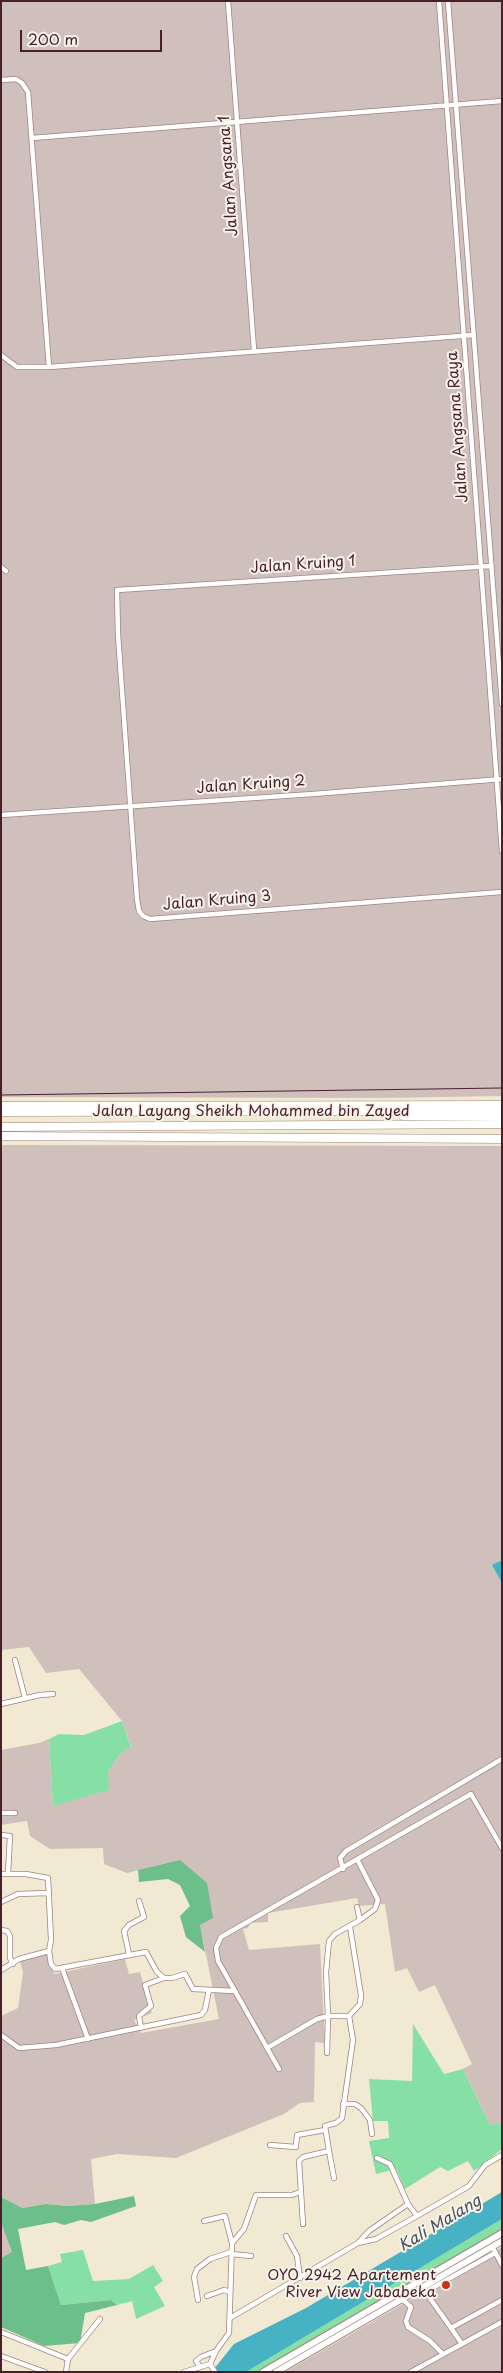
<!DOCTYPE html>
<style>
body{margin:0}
#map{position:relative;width:503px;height:2373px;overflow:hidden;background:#f1e9d2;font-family:"Playpen Sans",sans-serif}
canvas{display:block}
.frame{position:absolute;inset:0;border:2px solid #4a1f2b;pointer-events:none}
.scale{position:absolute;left:20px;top:30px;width:142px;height:22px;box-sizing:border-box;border:2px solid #4a1f2b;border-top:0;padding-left:6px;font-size:15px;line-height:18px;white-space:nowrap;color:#4a1f2b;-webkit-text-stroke:4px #f7f3e8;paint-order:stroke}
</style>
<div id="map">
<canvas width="503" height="2373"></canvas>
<div class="frame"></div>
<div class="scale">200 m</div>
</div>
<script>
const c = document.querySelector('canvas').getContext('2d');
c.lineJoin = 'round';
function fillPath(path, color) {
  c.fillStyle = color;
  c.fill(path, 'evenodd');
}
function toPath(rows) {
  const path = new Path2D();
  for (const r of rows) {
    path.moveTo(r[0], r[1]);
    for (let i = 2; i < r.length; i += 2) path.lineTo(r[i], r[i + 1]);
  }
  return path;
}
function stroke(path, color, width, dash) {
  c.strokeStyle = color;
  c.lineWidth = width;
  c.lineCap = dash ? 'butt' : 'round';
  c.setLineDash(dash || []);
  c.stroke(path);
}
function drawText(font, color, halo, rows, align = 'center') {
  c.font = font + ' "Playpen Sans",sans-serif';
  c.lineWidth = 4;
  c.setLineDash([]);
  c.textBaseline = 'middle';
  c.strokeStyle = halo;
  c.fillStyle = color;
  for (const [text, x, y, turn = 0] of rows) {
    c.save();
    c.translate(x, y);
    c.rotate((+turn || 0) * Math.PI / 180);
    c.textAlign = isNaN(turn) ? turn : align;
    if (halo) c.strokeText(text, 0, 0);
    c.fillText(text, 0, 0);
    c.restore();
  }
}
fillPath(toPath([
 [1,1,502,1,502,1096,385,1098,1,1097],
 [1,1145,502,1146,502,2124,490,2125,463,2069,472,2064,435,1985,419,1992,407,1968,395,1972,385,1904,359,1906,357,1898,268,1913,268,1922,250,1923,248,1928,243,1929,249,1950,320,1944,325,2043,315,2042,314,2102,300,2103,284,2114,176,2158,117,2154,91,2159,95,2204,68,2206,46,2204,21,2208,1,2197,1,2016,18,2008,23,1972,20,1961,49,1953,54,1974,125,1959,129,1974,140,1972,152,2013,134,2020,141,2033,219,2019,200,1925,180,1860,127,1873,104,1864,103,1848,50,1849,30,1836,27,1821,1,1825,1,1750,39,1743,49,1739,53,1805,108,1772,120,1754,131,1746,122,1721,79,1669,46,1673,29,1647,1,1650],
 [1,2222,13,2252,1,2258],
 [502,2247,502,2372,285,2372]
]), '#d0c0bc');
fillPath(toPath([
 [122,1721,131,1747,120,1754,108,1772,109,1790,53,1806,49,1739,59,1734,84,1735],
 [413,2024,444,2074,463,2069,490,2125,501,2123,502,2149,474,2171,468,2161,448,2171,440,2167,405,2189,396,2169,376,2174,369,2141,389,2138,388,2121,373,2121,369,2079,412,2081],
 [502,2219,502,2233,263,2372,246,2372],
 [83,2250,93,2281,129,2279,153,2265,163,2281,154,2287,165,2306,136,2319,132,2301,117,2305,111,2300,61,2305,48,2266,62,2262,60,2254]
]), '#86e0a6');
fillPath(toPath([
 [180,1860,207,1883,213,1918,200,1925,205,1952,186,1937,180,1916,190,1906,180,1885,168,1879,139,1882,138,1870],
 [134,2196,136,2206,91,2222,81,2220,64,2225,55,2222,18,2229,26,2270,48,2266,61,2305,111,2300,117,2305,85,2313,80,2343,44,2346,1,2327,1,2258,12,2252,1,2222,1,2197,22,2208,46,2204,68,2206,95,2204]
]), '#6cbe8b');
fillPath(toPath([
 [502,1560,502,1583,492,1565],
 [502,2192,502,2219,246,2372,208,2372,214,2369,234,2344,306,2308]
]), '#46b2c3');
stroke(toPath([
 [265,2345,366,2285]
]), '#46b2c3', 9);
const minor = toPath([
 [228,1,254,350],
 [439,1,502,851],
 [448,1,502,704],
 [1,80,16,79,22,83,28,92,49,367],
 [32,138,502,101],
 [1,355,17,367,49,367,474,335],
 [491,566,117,590,118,635,137,899,139,911,143,916,150,919,502,892],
 [1,567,6,571],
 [1,815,313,794,502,779],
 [15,1660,25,1698],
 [1,1704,40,1695,53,1694],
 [1,1813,15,1813],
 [1,1835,10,1836,8,1873],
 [358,1861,378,1900,375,1909,360,1920],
 [343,1869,340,1858,346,1851,502,1759],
 [1,1874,26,1874,48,1878,51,1940,49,1951,51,1964,55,1969,146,1952,157,1972,164,1978,172,1978,185,1974,193,1989,235,1991],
 [1,1902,18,1894,48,1893],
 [1,1930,7,1931,10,1936,10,1958,13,1964],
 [129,1954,124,1931,129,1925,144,1917,139,1901],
 [62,1968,88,2039],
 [1,1970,19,1959,49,1951],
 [349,2016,360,2004,361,1995,350,1927],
 [141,2028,139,2016,151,2006,145,1985,164,1978],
 [1,2035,19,2048,56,2045,201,2015,205,2010,209,1990],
 [267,2048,317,2019,328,2016,349,2016],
 [327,2053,328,2016,326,1972,329,1941,335,1934,360,1920,357,1907],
 [279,2069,218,1961,216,1948,221,1937,471,1794,502,1848],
 [343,2104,355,2104,361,2108,370,2120,372,2134],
 [270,2145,296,2147,297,2135,325,2130],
 [329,2151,334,2178],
 [377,2158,390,2164,408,2204,417,2216,469,2186,485,2165,502,2155],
 [303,2224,299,2161,303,2157,329,2151,325,2126,336,2123,342,2118,353,2040,349,2016],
 [286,2236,297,2256,300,2278],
 [232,2243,244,2229,256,2195,292,2195,300,2192],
 [358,2243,376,2239,417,2216],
 [494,2250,502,2265],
 [231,2254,251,2256],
 [422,2287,451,2328,502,2300],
 [425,2292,495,2253],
 [207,2296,224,2290,230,2292],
 [402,2299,411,2307,406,2321,408,2327,430,2341,443,2354],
 [198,2300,194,2277,197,2269,210,2259,231,2252],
 [230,2318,358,2243,369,2231,408,2204],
 [451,2328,462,2344],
 [1,2332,68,2359,100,2319],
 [1,2356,45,2372],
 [210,2364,215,2372],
 [200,2367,196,2361,201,2357,216,2351],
 [66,2372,68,2359],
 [184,2372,210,2364,216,2351,229,2333,232,2243,225,2216,204,2221],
 [411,2372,502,2322]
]);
const primary = toPath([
 [263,2372,502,2233],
 [276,2372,502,2241]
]);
const motorway = toPath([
 [1,1106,502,1105],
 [1,1112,502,1111],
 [403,1116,502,1116],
 [1,1127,502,1124],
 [1,1136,502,1139]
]);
stroke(minor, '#9e847e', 6);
stroke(primary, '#9e847e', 8);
stroke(motorway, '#9e847e', 9);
stroke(minor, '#fff', 4.5);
stroke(primary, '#fff', 6);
stroke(motorway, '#fff', 8);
stroke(toPath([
 [1,1095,502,1088]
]), '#4a1f2b', 1);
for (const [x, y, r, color] of [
 [446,2285,5,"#c8321e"]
]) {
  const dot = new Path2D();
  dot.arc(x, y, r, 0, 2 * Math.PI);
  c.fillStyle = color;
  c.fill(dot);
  stroke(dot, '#f7f3e8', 2);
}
drawText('15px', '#4a1f2b', '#f7f3e8', [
 ["Jalan Angsana 1",229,176,-94],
 ["Jalan Angsana Raya",458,427,-94],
 ["Jalan Kruing 1",303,565,-4],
 ["Jalan Kruing 2",251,785,-4],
 ["Jalan Kruing 3",217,901,-5],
 ["Jalan Layang Sheikh Mohammed bin Zayed",251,1112]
]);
drawText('15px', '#4a1f2b', '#f7f3e8', [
 ["OYO 2942 Apartement",436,2276],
 ["River View Jababeka",436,2293]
], 'right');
drawText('italic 16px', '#495260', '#f7f3e8', [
 ["Kali Malang",440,2224,-31]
]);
</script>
